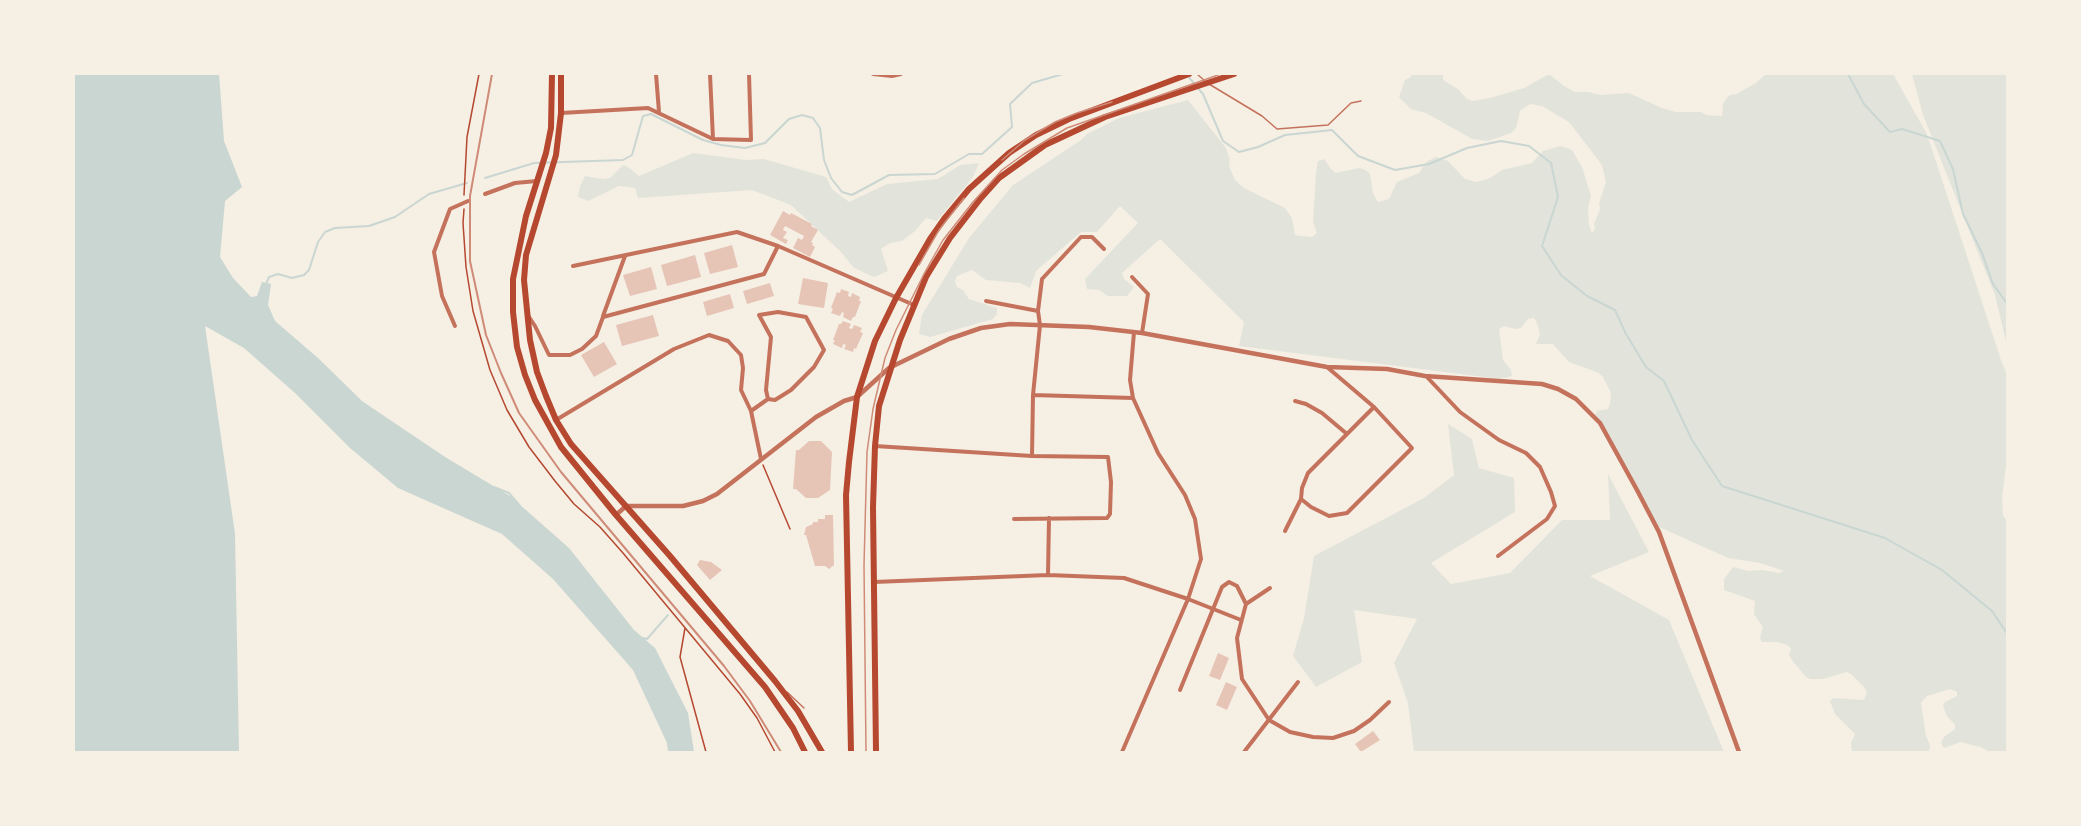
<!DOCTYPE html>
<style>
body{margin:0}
#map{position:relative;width:2081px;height:826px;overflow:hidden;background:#f6efe4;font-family:"Nunito Sans",sans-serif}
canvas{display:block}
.frame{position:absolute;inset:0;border:75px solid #f6efe4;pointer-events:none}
</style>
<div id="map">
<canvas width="2081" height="826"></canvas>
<div class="frame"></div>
</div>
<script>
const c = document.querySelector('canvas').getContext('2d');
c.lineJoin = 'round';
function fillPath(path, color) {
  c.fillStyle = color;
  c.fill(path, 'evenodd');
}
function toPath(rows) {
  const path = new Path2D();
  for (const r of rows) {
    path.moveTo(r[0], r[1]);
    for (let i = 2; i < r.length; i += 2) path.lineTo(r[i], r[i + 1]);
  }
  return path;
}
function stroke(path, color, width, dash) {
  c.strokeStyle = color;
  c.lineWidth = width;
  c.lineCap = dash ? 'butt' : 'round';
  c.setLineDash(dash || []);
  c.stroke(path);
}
fillPath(toPath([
 [1412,74,1443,74,1443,80,1458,89,1467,99,1473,101,1490,98,1524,88,1549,74,1564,86,1575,92,1588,92,1601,95,1629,93,1662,108,1676,112,1701,112,1706,115,1722,116,1723,104,1726,99,1730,95,1736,94,1756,83,1766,74,1893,74,1927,134,2001,360,2007,375,2008,449,2002,498,2003,515,2008,523,2007,752,1990,752,1980,747,1960,742,1945,748,1942,746,1941,742,1945,736,1955,729,1955,725,1947,716,1943,706,1945,702,1957,696,1957,692,1950,689,1927,696,1921,703,1926,736,1930,745,1929,752,1852,752,1851,743,1855,734,1835,714,1830,701,1833,698,1864,700,1867,692,1863,686,1851,674,1847,672,1823,679,1810,679,1806,677,1791,659,1789,654,1791,649,1789,646,1778,642,1762,642,1760,638,1763,627,1754,614,1755,601,1724,590,1724,579,1733,567,1748,571,1763,570,1779,573,1784,571,1760,563,1728,558,1657,526,1595,416,1597,411,1608,409,1610,404,1611,393,1603,377,1599,373,1569,362,1553,344,1536,344,1540,334,1537,323,1534,318,1528,319,1521,328,1515,329,1504,326,1499,329,1503,360,1511,370,1512,376,1500,379,1239,346,1244,322,1160,239,1122,273,1124,279,1134,287,1127,296,1108,296,1099,290,1087,289,1085,279,1138,223,1120,206,1097,232,1081,232,1036,271,1030,288,1020,283,986,280,972,270,957,276,955,281,957,287,963,290,969,299,997,308,997,314,993,319,930,337,919,334,922,315,969,238,1013,185,1081,140,1087,134,1119,118,1188,100,1226,148,1230,160,1229,166,1235,180,1244,188,1285,208,1292,218,1295,235,1301,236,1312,237,1317,233,1313,222,1316,173,1318,161,1324,159,1331,169,1336,173,1359,168,1366,170,1370,174,1373,193,1378,202,1389,199,1397,182,1419,173,1426,162,1436,157,1448,161,1465,179,1477,182,1490,178,1502,170,1532,163,1543,151,1561,146,1572,150,1582,167,1591,196,1588,208,1589,225,1592,233,1595,229,1594,224,1600,209,1599,203,1606,182,1602,165,1569,122,1542,106,1530,104,1520,111,1516,128,1511,133,1488,141,1472,139,1426,113,1411,109,1399,97,1405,80,1411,77],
 [1912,74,2007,74,2007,346,1995,295,1923,115],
 [693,153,746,160,764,159,826,177,832,189,849,202,887,184,938,179,960,165,979,163,973,177,937,221,926,218,915,231,902,241,890,243,881,249,888,271,874,277,854,268,841,252,791,205,752,190,638,198,635,188,619,186,588,201,578,197,580,186,585,176,603,179,610,178,623,165,628,167,639,176],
 [1448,424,1472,439,1479,468,1514,478,1515,512,1431,563,1451,584,1510,573,1562,520,1610,520,1608,474,1649,552,1590,576,1669,620,1724,752,1414,752,1408,703,1394,663,1417,619,1354,610,1362,662,1316,687,1293,656,1304,618,1314,556,1424,498,1454,475]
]), '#e2e4dc');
fillPath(toPath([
 [74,74,219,74,224,141,242,187,225,201,220,257,233,278,251,297,257,296,262,282,271,284,268,305,275,321,318,358,362,401,445,457,510,496,569,548,634,630,655,648,688,713,694,752,668,752,667,743,633,670,553,579,502,534,398,488,350,448,295,393,244,348,205,326,235,534,239,752,74,752]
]), '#c9d6d2');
stroke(toPath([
 [1848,74,1864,104,1890,132,1902,129,1940,141,1953,169,1963,214,1982,253,1993,284,2008,305],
 [1187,75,1203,94,1223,141,1239,152,1258,147,1285,135,1332,130,1358,156,1395,170,1429,164,1467,148,1501,141,1529,146,1551,163,1558,197,1542,246,1561,275,1587,296,1615,310,1626,334,1646,367,1664,381,1692,440,1722,486,1885,538,1942,570,1992,611,2008,635],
 [485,178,534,163,623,160,632,155,643,116,651,114,703,140,721,145,745,148,765,143,789,119,802,115,813,118,820,128,824,160,831,178,842,192,852,195,889,175,935,174,969,154,982,154,1012,127,1010,104,1032,83,1063,74],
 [266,284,269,277,278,274,292,278,304,275,309,270,318,242,325,232,335,228,369,226,395,217,429,194,467,183],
 [494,487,509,493,520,506],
 [643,638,647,639,668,615]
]), '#c9d6d2', 2);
fillPath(toPath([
 [783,211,790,215,791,213,812,224,811,226,818,230,811,242,813,243,812,245,815,247,810,257,793,248,798,238,802,240,804,236,785,226,783,230,787,232,783,238,788,240,786,244,770,235],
 [732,245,738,267,710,274,704,253],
 [695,255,701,277,667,286,661,265],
 [651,267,657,289,630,296,623,275],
 [803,278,828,283,824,308,798,304],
 [770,283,774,296,747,304,743,291],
 [841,289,849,292,848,296,851,297,852,293,860,297,859,301,861,301,855,317,853,317,851,321,843,317,844,313,842,312,840,316,831,313,833,309,831,308,837,292,840,293],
 [730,294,734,308,707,316,703,302],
 [653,315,659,336,622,346,616,325],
 [843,321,851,324,849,328,852,329,854,325,862,328,860,332,863,333,856,349,854,348,853,352,844,349,846,345,843,344,842,348,833,344,835,340,833,340,839,324,841,324],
 [604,342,617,364,594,377,581,355],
 [809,441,821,441,832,452,830,490,818,498,806,498,796,489,793,489,796,450,799,450],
 [825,515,833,515,834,565,829,569,825,566,815,566,806,535,804,535,806,527,813,524,813,522,818,522,818,519,825,519],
 [700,560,711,562,722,570,710,580,697,565],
 [1218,653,1229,658,1220,680,1209,676],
 [1226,682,1237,687,1227,710,1216,705],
 [1373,731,1380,740,1361,752,1355,744]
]), '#e6c5b7');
stroke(toPath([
 [464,195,467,137,479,74],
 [464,209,463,223,466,267,473,311,490,370,507,410,529,447,555,481,574,504,600,527,623,553,740,694,757,718,775,752],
 [763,465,790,529],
 [685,628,680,657,706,752]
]), '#b5482f', 1.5);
stroke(toPath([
 [1197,74,1205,81],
 [1209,84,1262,116,1277,129,1328,125,1351,103,1361,101],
 [787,692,804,708]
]), '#c5725c', 1.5);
stroke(toPath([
 [656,74,659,112],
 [710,74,713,139],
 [873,74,892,76,901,74],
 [561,113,648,108,713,139,751,140,749,74],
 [485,194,515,183,537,181],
 [573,266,737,232,778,246],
 [1132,277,1148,294,1142,333],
 [986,301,1038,311],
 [603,316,625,256],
 [529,317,535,326,549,355,570,355,582,349,596,336,603,317,764,274,778,246,914,305],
 [455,326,442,296,434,252,450,209,468,201],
 [1426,376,1460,412,1499,440,1526,453,1540,467,1551,492,1555,506,1547,519,1498,556],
 [1033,395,1133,398],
 [1295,401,1306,404,1322,413,1347,434],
 [751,411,768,399,775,400,791,390,814,367,824,350,806,317,778,312,759,315,771,337,766,390,768,399],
 [556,420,674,349,709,335,728,341,741,355,743,368,741,390,751,411,761,459],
 [875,446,1032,456,1108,457,1111,482,1110,514,1107,518,1014,519],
 [1032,456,1033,395,1040,325,1038,311,1042,279,1081,237,1092,237,1104,249],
 [1301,499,1311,507,1329,516,1347,513,1412,448,1374,407,1327,367],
 [1285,531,1301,499,1302,488,1308,473,1374,407],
 [1048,575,1049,518],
 [874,582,1048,575,1124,578,1188,599,1241,620],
 [1270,588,1246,604,1237,638,1242,679,1269,720,1290,732,1313,737,1333,738,1354,731,1370,720,1389,702],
 [1180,690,1222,587,1229,582,1237,586,1246,604],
 [1122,752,1188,599,1201,559,1195,519,1185,495,1158,453,1133,398,1130,380,1134,332],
 [1244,752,1298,682]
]), '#c5725c', 4);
stroke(toPath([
 [616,515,626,506,683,506,703,501,717,494,816,417,844,401,857,397,889,368,949,339,981,328,1010,324,1089,327,1142,333,1327,367,1387,369,1425,376,1542,384,1558,389,1576,399,1600,423,1637,490,1659,532,1739,752]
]), '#c5725c', 4.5);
stroke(toPath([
 [552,74,551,128,546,153,526,216,513,279,513,312,517,347,525,375,535,400,561,447,616,515,765,687,793,728,805,752],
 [561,74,561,113,556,155,526,255,524,280,530,340,537,372,546,396,556,420,571,444,670,556,775,681,798,711,822,752],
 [851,752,846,495,849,462,857,397,875,341,896,298,930,239,944,219,969,189,1009,153,1036,135,1069,119,1189,74],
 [876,752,873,507,875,446,879,406,900,340,926,277,950,238,981,198,999,178,1045,145,1105,117,1234,74]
]), '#b5482f', 6);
stroke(toPath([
 [1002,160,1025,140,1055,122,1077,113,1112,102],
 [919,265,939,230,964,198],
 [866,752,864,565,867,452,873,409,885,358,896,330,925,272,943,240,973,202,1002,170,1024,154,1067,128,1221,74]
]), '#cf8b77', 1.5);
stroke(toPath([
 [492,74,470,196,470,261,486,335,501,373,519,413,561,472,724,666,750,701,781,752]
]), '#cf8b77', 2);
</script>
